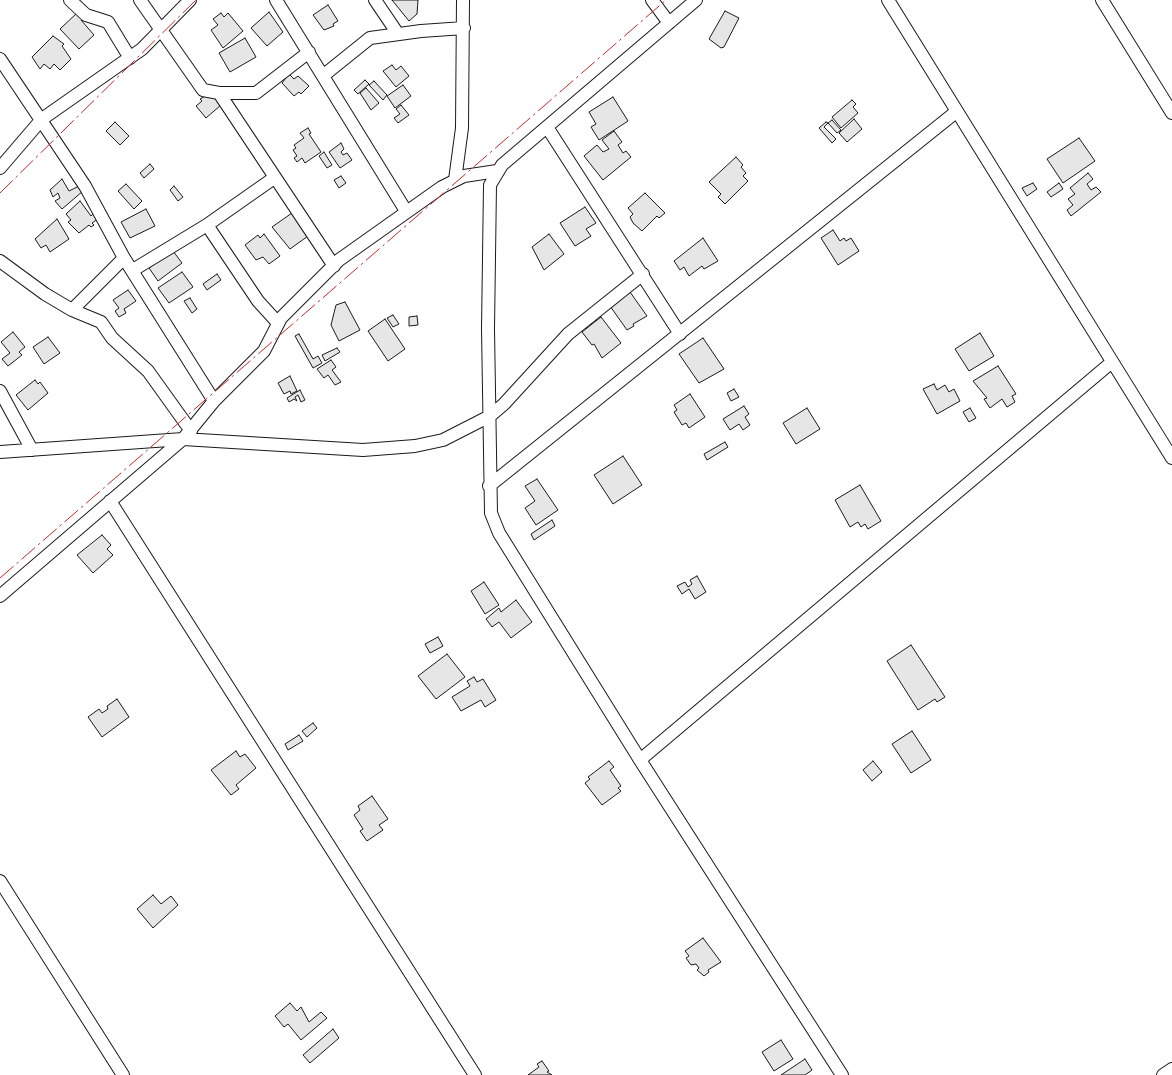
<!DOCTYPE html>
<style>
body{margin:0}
canvas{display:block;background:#fff}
</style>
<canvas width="1172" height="1075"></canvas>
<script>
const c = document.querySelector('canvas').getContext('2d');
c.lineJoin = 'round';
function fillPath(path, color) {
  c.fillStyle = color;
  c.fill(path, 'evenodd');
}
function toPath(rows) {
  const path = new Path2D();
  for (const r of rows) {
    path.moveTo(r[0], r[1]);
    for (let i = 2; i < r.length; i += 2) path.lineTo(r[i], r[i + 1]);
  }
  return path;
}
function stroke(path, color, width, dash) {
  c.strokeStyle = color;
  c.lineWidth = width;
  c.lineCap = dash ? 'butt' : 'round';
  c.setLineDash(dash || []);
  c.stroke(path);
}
const building = toPath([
 [392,0,418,0,417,14,409,21,392,0],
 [328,5,338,21,333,24,334,26,324,30,313,15,328,5],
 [725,11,739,18,724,47,721,48,709,39,725,11],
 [78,12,84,17,81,20,94,35,79,49,60,29,78,12],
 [269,12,283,32,267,46,251,28,269,12],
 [221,13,224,17,228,13,243,31,223,48,211,30,218,25,213,19,221,13],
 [53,36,64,44,62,46,71,59,60,70,54,64,50,69,44,64,40,69,32,57,53,36],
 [245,38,256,57,230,72,219,53,245,38],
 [392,65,396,70,401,66,409,76,396,87,383,71,392,65],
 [289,74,294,79,298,76,309,86,301,94,299,92,294,96,282,83,289,74],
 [365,80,369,84,358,94,354,90,365,80],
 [374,81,387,95,383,100,369,85,374,81],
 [403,85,411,96,395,108,387,96,403,85],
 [366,88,379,103,371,110,360,93,366,88],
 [211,93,221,105,206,118,196,106,202,101,200,99,211,93],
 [613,97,628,121,599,140,591,127,596,124,589,112,613,97],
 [852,100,856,104,853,107,858,113,841,128,832,117,852,100],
 [401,105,409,115,398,123,394,118,400,114,396,109,401,105],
 [854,119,862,129,847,142,839,133,854,119],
 [832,120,841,130,837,133,828,123,832,120],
 [115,122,129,136,120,145,106,131,115,122],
 [826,122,828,123,824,127,836,139,832,143,819,128,826,122],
 [308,128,311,133,309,134,321,152,305,163,302,158,297,162,294,158,297,156,293,150,296,148,294,145,304,138,300,133,308,128],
 [614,131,622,142,618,145,623,153,626,151,631,157,603,180,584,156,597,145,603,152,609,149,602,140,614,131],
 [1079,138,1095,161,1063,183,1047,159,1079,138],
 [341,143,344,149,341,152,343,155,347,153,352,160,340,168,329,152,341,143],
 [324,152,332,165,327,168,319,156,324,152],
 [736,157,743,165,741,167,746,173,743,176,748,181,725,204,718,197,721,194,709,182,736,157],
 [150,164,154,169,144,178,140,173,150,164],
 [1088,173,1093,179,1087,184,1091,190,1096,187,1101,192,1071,216,1067,210,1073,205,1068,199,1075,194,1070,188,1088,173],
 [341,176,346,183,339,188,334,180,341,176],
 [62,179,69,191,79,186,83,191,62,209,55,201,60,198,58,193,53,197,50,190,62,179],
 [1033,183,1037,189,1027,196,1022,188,1033,183],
 [1059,183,1063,189,1051,197,1047,192,1059,183],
 [126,184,142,201,134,209,118,191,126,184],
 [174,186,183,197,178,201,170,190,174,186],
 [645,193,665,213,659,218,657,216,642,231,633,223,630,217,633,214,628,208,645,193],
 [80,201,91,216,94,213,98,219,92,223,94,225,91,227,89,225,79,233,68,222,71,220,66,214,80,201],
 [585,207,596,223,586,229,591,236,575,246,560,223,585,207],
 [146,209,155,226,130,238,121,222,146,209],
 [292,213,308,236,290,249,272,227,292,213],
 [57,219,69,239,50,252,46,245,41,248,35,239,57,219],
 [833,230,840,241,844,238,846,241,851,238,859,251,838,265,821,238,833,230],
 [264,234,280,256,269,264,263,257,256,260,245,245,258,235,260,238,264,234],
 [549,234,564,254,544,270,532,247,549,234],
 [703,238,718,261,704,269,702,266,689,276,684,267,680,270,674,261,703,238],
 [173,251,182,263,158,281,149,268,173,251],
 [182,272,193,287,169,303,158,288,182,272],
 [217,274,221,280,207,290,203,284,217,274],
 [128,290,136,301,124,309,126,313,119,317,115,311,119,308,113,300,128,290],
 [630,292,647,316,633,324,634,326,627,330,610,306,630,292],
 [190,298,197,309,192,313,184,301,190,298],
 [345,302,360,330,339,341,331,325,336,305,345,302],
 [393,315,399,324,393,327,387,318,393,315],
 [417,316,418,325,409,326,409,317,417,316],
 [601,317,621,343,602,358,594,344,592,345,582,332,601,317],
 [385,319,405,349,388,361,368,331,385,319],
 [13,332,25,347,19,352,22,355,8,366,2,359,10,353,1,342,13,332],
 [980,333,994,356,969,371,955,349,980,333],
 [299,334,313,359,318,356,322,363,313,368,295,336,299,334],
 [48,337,60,353,44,364,33,347,48,337],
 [703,338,724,369,699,383,679,354,703,338],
 [337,348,340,352,325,361,322,355,337,348],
 [331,360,336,367,332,370,341,382,335,385,328,375,324,378,317,369,331,360],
 [998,366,1016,394,1012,396,1015,402,1007,407,1002,399,990,408,984,399,987,398,973,381,998,366],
 [290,376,297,391,291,394,290,391,284,394,278,383,290,376],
 [35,380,38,384,40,382,48,393,28,410,16,395,35,380],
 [934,384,937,390,945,385,949,392,954,389,960,401,937,414,923,389,934,384],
 [734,389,739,397,731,401,727,393,734,389],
 [300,390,305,400,301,402,298,395,295,397,297,401,294,399,289,402,287,398,300,390],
 [690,394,705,417,689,428,686,423,682,425,674,412,677,410,674,405,690,394],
 [744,406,749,414,745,417,750,425,743,430,739,424,730,430,723,419,744,406],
 [807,408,820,429,796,444,783,423,807,408],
 [970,408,976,418,969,422,963,412,970,408],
 [725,442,728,447,707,460,704,454,725,442],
 [623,456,642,485,613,504,594,475,623,456],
 [537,479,558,510,536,525,525,508,535,501,525,486,537,479],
 [860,485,881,521,868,529,865,524,861,527,858,522,850,527,835,500,860,485],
 [552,520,555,526,534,540,531,534,552,520],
 [102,535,111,545,107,549,113,555,93,573,77,555,102,535],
 [697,576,706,592,695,599,689,589,682,594,677,586,685,582,688,587,692,584,690,580,697,576],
 [484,582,499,605,485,614,471,591,484,582],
 [516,600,532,622,511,638,499,622,492,627,486,619,499,608,501,612,516,600],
 [438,637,443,646,430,653,425,644,438,637],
 [911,645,945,697,937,702,935,699,918,710,887,661,911,645],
 [447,654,465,677,436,699,418,676,447,654],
 [474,677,477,682,483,679,496,700,485,707,481,700,461,711,452,697,470,686,467,681,474,677],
 [117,699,129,717,102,737,88,717,99,709,102,713,108,709,107,706,117,699],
 [313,723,317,728,307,737,302,731,313,723],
 [912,731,931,760,911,773,892,744,912,731],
 [299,735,303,741,288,750,285,744,299,735],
 [236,751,240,757,245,754,256,768,236,785,239,789,231,795,211,770,236,751],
 [609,761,614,767,610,770,621,786,618,788,621,791,602,805,585,783,590,779,588,777,609,761],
 [873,761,882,772,872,781,863,770,873,761],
 [372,796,388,819,379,825,383,830,367,841,360,831,363,829,354,815,360,810,358,806,372,796],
 [153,895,161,904,171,896,178,905,153,928,137,909,153,895],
 [703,938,721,962,708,970,709,972,704,976,697,970,699,968,696,964,691,965,686,958,689,956,685,951,703,938],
 [290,1003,297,1011,301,1007,309,1022,321,1012,327,1018,301,1040,288,1024,284,1027,275,1016,290,1003],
 [333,1029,339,1038,310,1063,303,1055,333,1029],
 [781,1040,793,1059,774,1071,762,1052,781,1040],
 [805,1059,812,1070,805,1075,781,1075,805,1059],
 [542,1061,549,1071,547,1072,552,1075,528,1075,539,1067,537,1064,542,1061]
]);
fillPath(building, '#e6e6e6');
stroke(building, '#1a1a1a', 1);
const minor = toPath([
 [70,0,86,15,108,22,130,58],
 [140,0,203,90,219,93,334,266],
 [276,0,406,211],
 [375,0,398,34],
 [652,0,669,23],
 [696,0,502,165,490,185,488,329,491,513,499,533,640,760,842,1075],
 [888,0,1172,458],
 [1102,0,1172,113],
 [0,59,85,186,124,258,214,401],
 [324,75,370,38,421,31,464,28],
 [219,93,256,93,309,52],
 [547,127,680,334],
 [0,168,42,119,142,49,190,0],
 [455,180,462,128,463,0],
 [207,225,258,301,278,323],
 [0,261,45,294,72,310,101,322,112,338,148,371,191,431],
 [133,270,207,225,274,178],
 [72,310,124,258],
 [0,391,32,450],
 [183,439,363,450,415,446,443,440,490,416,504,404,568,334,643,274],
 [183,439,214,401,264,351,281,318,339,260,442,187,464,176,497,171],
 [0,452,183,439,0,596],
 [489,486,956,112],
 [110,501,475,1075],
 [640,760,1112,362],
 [0,881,123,1075],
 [1163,1075,1172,1069]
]);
stroke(minor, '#1a1a1a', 14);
stroke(minor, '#fff', 12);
stroke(toPath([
 [0,193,196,0],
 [0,578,666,0]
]), '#c62828', 1, [18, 4, 2.5, 4]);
</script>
